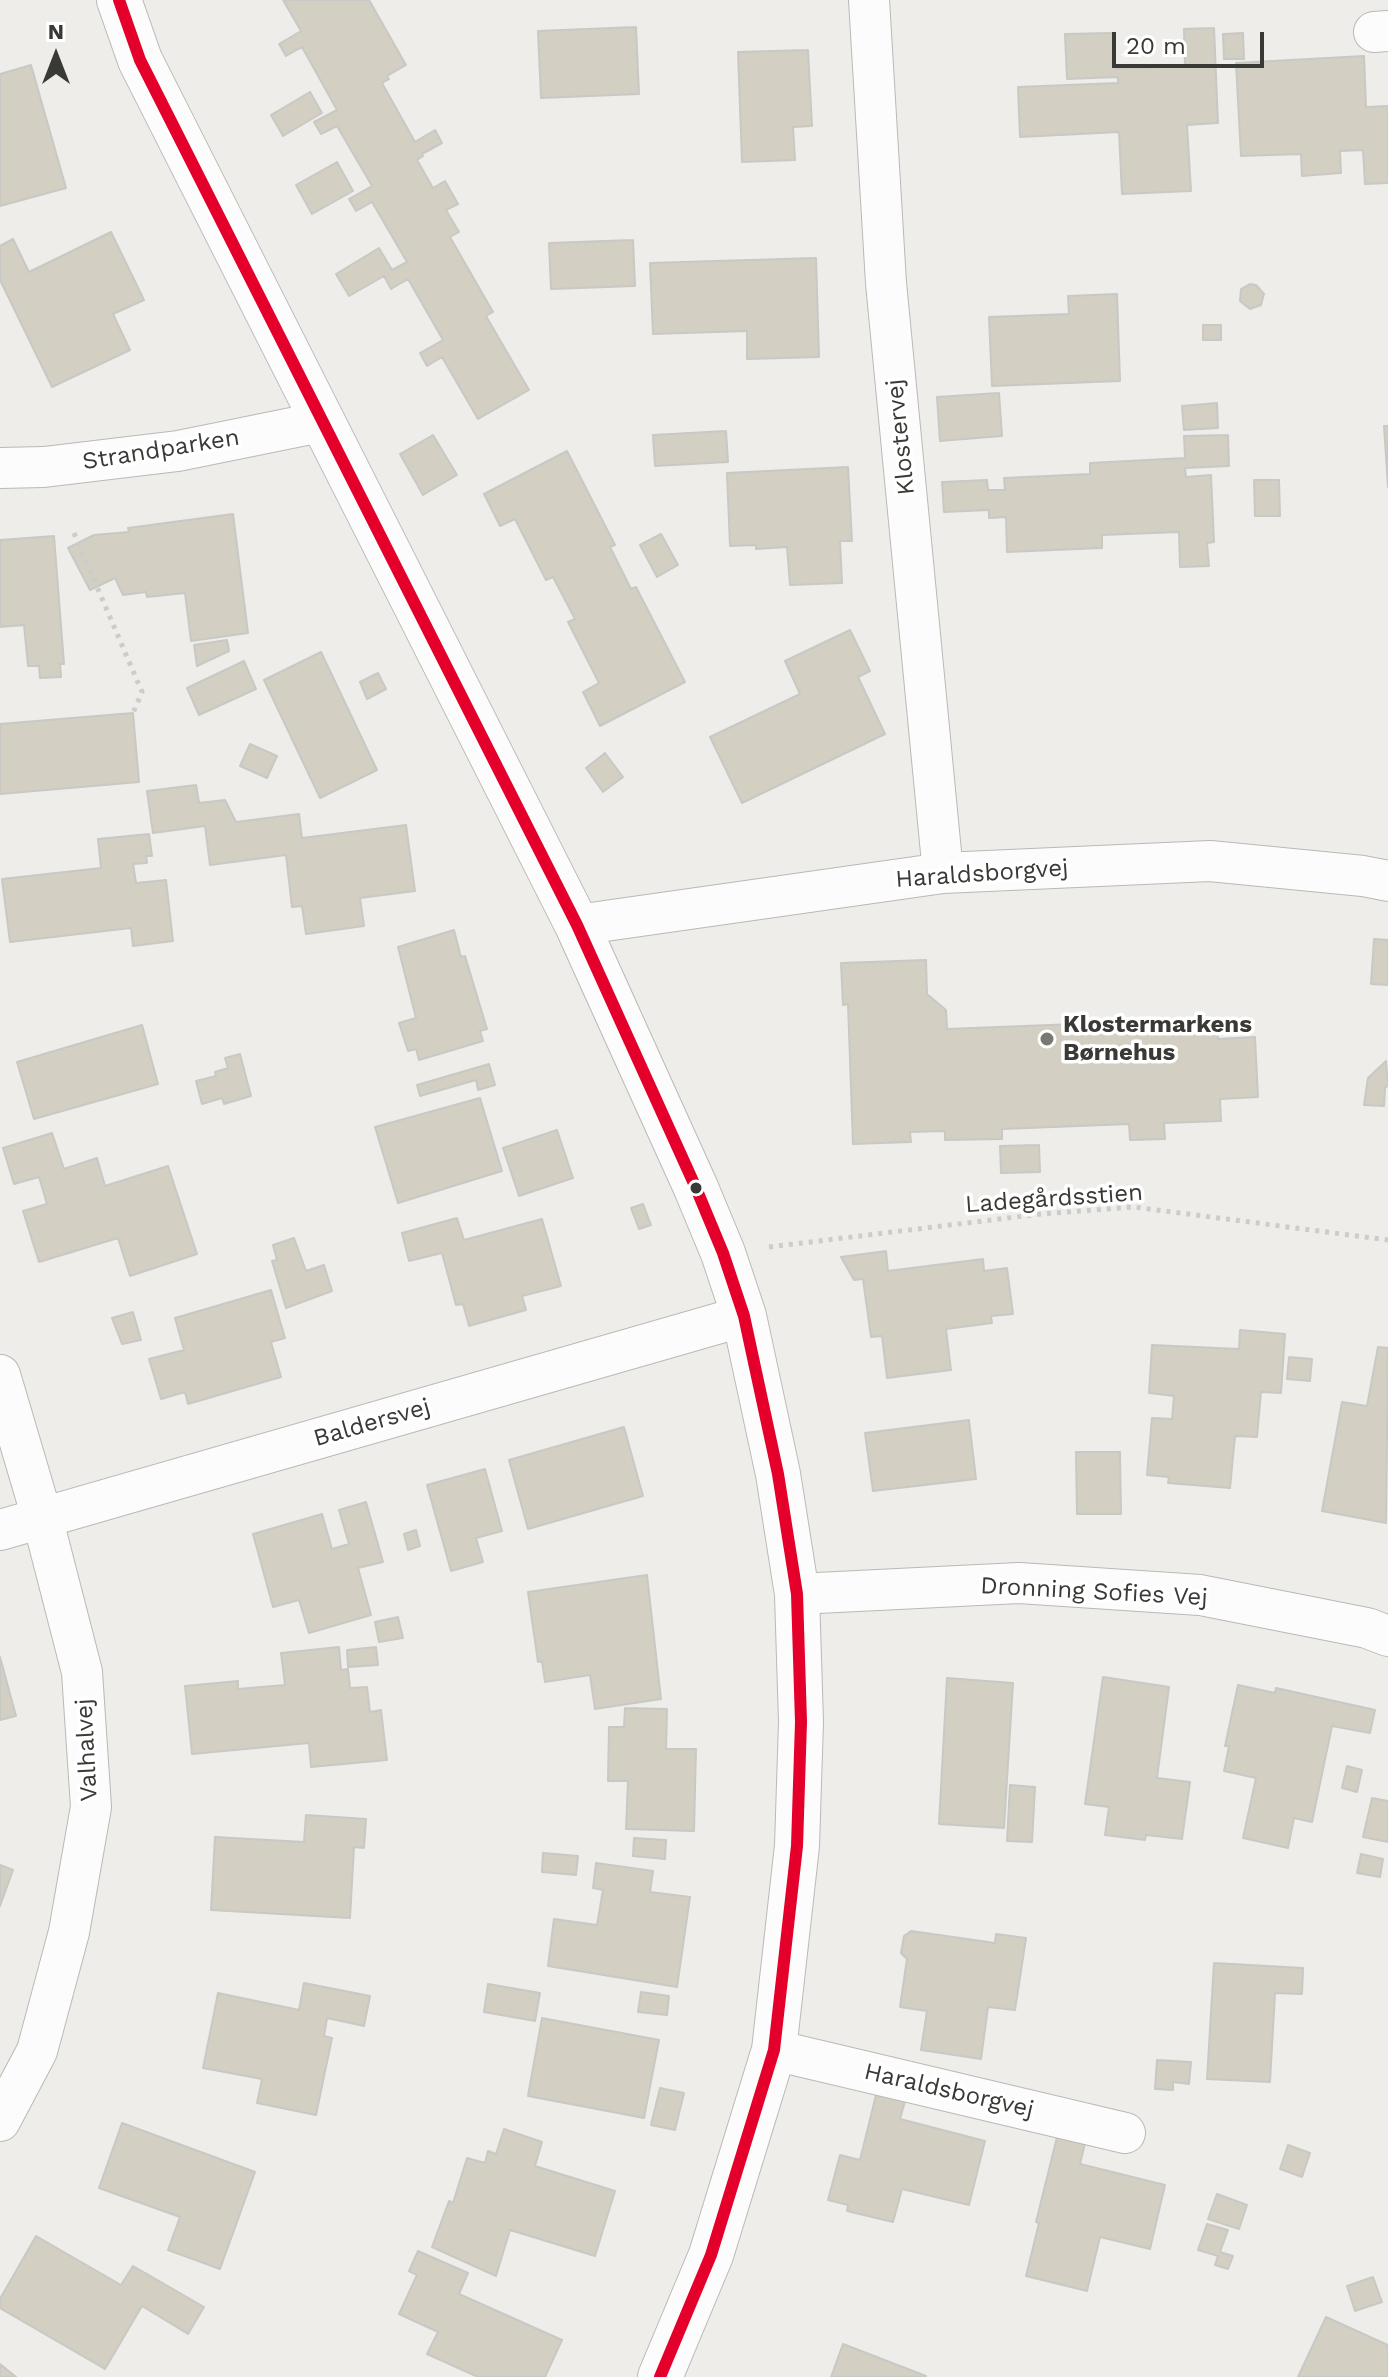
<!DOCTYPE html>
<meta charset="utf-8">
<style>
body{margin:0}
#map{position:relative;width:1388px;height:2377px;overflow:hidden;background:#eeede9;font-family:"Work Sans",sans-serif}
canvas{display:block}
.north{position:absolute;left:16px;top:16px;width:80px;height:80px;-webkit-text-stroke:6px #fff;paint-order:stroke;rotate:0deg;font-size:22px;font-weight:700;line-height:32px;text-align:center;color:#393936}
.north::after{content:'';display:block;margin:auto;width:28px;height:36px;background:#393936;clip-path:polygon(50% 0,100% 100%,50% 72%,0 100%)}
.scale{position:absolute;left:1112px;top:32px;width:152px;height:36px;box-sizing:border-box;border:4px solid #393936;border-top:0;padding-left:10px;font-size:24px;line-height:28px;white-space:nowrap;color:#393936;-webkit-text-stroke:6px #fff;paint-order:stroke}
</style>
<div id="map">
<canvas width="1388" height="2377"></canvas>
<div class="north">N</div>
<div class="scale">20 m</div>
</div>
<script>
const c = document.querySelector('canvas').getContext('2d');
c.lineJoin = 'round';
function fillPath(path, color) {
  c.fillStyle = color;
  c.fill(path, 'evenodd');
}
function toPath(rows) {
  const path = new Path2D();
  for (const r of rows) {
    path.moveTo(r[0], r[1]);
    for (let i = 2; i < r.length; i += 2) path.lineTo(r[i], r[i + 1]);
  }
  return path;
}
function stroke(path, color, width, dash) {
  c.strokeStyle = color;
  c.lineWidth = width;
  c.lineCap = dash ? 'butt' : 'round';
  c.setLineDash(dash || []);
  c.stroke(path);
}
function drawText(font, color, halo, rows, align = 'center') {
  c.font = font + ' "Work Sans",sans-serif';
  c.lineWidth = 7;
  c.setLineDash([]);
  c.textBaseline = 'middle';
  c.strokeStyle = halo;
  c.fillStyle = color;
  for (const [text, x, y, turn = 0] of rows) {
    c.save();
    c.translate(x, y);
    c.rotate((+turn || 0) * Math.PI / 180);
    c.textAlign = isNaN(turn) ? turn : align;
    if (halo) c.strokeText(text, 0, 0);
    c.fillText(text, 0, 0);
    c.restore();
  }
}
const building = toPath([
 [283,0,369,0,406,65,387,76,389,79,382,83,415,142,435,130,442,143,422,154,423,156,417,160,433,188,445,181,458,204,446,210,459,232,450,237,493,312,486,316,529,390,478,419,442,357,427,366,420,353,443,340,408,279,391,289,384,276,349,296,336,274,379,248,392,270,407,262,372,202,356,211,349,199,372,186,337,126,321,134,314,122,337,110,302,47,286,56,279,44,301,31,283,0],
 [636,27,639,94,541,98,538,31,636,27],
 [1214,28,1218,123,1187,125,1191,191,1122,194,1119,132,1020,137,1018,87,1118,83,1118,77,1067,79,1065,34,1113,33,1115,69,1185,66,1184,29,1214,28],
 [1243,33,1244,59,1224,59,1223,34,1243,33],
 [808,50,812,126,793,127,795,160,742,162,738,52,808,50],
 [1364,56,1366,107,1388,106,1388,183,1365,184,1363,150,1340,151,1341,173,1302,176,1301,154,1241,156,1236,63,1364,56],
 [31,65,66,188,0,206,0,74,31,65],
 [310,92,322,113,283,136,271,115,310,92],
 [337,162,353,191,312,214,296,185,337,162],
 [111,232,144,300,113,314,130,350,52,387,0,280,0,246,13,239,29,272,111,232],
 [633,240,635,286,551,289,549,243,633,240],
 [816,258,819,357,747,359,747,331,653,334,650,263,816,258],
 [1250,284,1256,285,1264,294,1261,305,1250,309,1240,301,1241,289,1250,284],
 [1117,294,1120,381,992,386,989,317,1069,314,1068,296,1117,294],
 [1203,325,1221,325,1221,340,1203,340,1203,325],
 [999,393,1002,436,940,441,937,397,999,393],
 [1217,403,1218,428,1184,430,1182,406,1217,403],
 [1384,426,1388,426,1388,487,1384,426],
 [726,431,728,462,655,466,653,435,726,431],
 [433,435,457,475,423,495,400,454,433,435],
 [1228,435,1229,466,1185,468,1186,477,1211,475,1214,542,1207,543,1209,566,1180,567,1179,532,1102,535,1102,548,1007,552,1006,517,989,518,989,510,944,512,942,482,987,480,988,490,1005,490,1004,478,1090,474,1090,463,1185,458,1184,436,1228,435],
 [567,451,615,545,610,547,631,589,636,587,685,682,600,726,583,692,599,683,568,622,575,619,553,577,546,580,515,519,500,526,484,494,567,451],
 [848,467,852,541,840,541,842,583,790,585,787,547,756,549,756,545,730,546,727,473,848,467],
 [1254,480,1279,480,1280,516,1255,516,1254,480],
 [233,514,248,633,191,641,185,593,147,597,146,592,123,595,115,578,90,590,68,548,94,535,129,532,128,528,233,514],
 [661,534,678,565,657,577,640,545,661,534],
 [54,536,64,664,60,664,61,677,40,678,39,666,28,666,24,625,0,627,0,540,54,536],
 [850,630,870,671,858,677,885,734,742,803,710,737,800,694,785,661,850,630],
 [227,640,229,651,197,666,194,645,227,640],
 [321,652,377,770,320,798,264,680,321,652],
 [244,661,256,689,199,715,187,688,244,661],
 [378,673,386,689,367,699,360,682,378,673],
 [133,713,139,782,0,794,0,724,133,713],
 [250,744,277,756,267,778,240,766,250,744],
 [605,753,623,777,603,792,586,768,605,753],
 [196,785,199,803,225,800,236,822,299,814,302,838,406,825,415,891,360,898,364,926,306,934,302,906,292,907,286,855,210,865,205,826,153,833,147,791,196,785],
 [149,834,152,856,146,856,147,863,133,864,136,883,166,880,173,941,133,946,131,928,10,942,2,879,101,868,98,839,149,834],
 [454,930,461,957,465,956,487,1029,480,1031,483,1041,419,1060,416,1049,408,1051,399,1023,416,1018,398,947,454,930],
 [1374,939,1388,940,1388,985,1371,984,1374,939],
 [926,960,927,994,946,1010,947,1029,1127,1022,1127,1031,1161,1029,1160,1020,1217,1018,1218,1039,1255,1037,1258,1097,1220,1099,1221,1121,1164,1123,1165,1139,1130,1140,1129,1124,1002,1129,1002,1139,945,1140,945,1131,910,1132,911,1142,853,1144,848,1004,843,1005,841,963,926,960],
 [142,1025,158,1084,34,1119,17,1062,142,1025],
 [240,1054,251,1096,224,1104,222,1098,202,1104,196,1081,216,1076,215,1072,228,1068,225,1058,240,1054],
 [1386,1061,1388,1085,1385,1088,1384,1106,1364,1105,1368,1078,1386,1061],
 [489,1064,495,1085,478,1090,476,1080,420,1096,417,1085,489,1064],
 [480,1098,502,1171,398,1203,375,1127,480,1098],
 [557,1130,573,1178,519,1196,503,1148,557,1130],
 [52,1133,64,1169,97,1158,105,1186,168,1166,197,1254,130,1276,118,1238,39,1262,23,1211,47,1204,39,1177,14,1184,3,1148,52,1133],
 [1039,1145,1040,1172,1001,1173,1000,1146,1039,1145],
 [643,1204,651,1225,639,1229,631,1208,643,1204],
 [457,1218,464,1240,542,1219,561,1286,522,1296,526,1310,469,1326,463,1304,456,1305,442,1253,409,1261,402,1233,457,1218],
 [294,1238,306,1271,324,1265,332,1291,286,1308,272,1261,277,1260,273,1245,294,1238],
 [886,1251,888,1271,983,1259,984,1271,1007,1268,1013,1314,991,1316,992,1323,946,1329,951,1370,887,1378,882,1336,871,1337,863,1279,854,1280,841,1257,886,1251],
 [271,1290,285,1338,271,1342,281,1377,188,1404,185,1392,161,1399,149,1359,184,1350,175,1318,271,1290],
 [133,1312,141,1340,122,1344,112,1318,133,1312],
 [1240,1330,1285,1334,1281,1393,1261,1392,1257,1437,1235,1436,1230,1488,1168,1483,1169,1477,1147,1475,1152,1418,1172,1419,1174,1396,1149,1393,1152,1345,1239,1349,1240,1330],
 [1378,1347,1388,1348,1386,1523,1322,1511,1342,1402,1367,1406,1378,1347],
 [1289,1357,1312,1359,1310,1381,1287,1379,1289,1357],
 [969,1420,976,1479,873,1491,865,1433,969,1420],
 [624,1427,643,1496,528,1529,509,1460,624,1427],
 [1076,1452,1120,1452,1121,1514,1077,1514,1076,1452],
 [485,1469,502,1531,476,1538,483,1562,451,1571,427,1485,485,1469],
 [366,1502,383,1562,358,1568,371,1615,309,1633,299,1600,273,1607,253,1534,322,1514,332,1549,349,1544,339,1510,366,1502],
 [416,1530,420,1546,408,1550,404,1534,416,1530],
 [647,1575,661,1699,595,1709,590,1675,545,1682,542,1661,538,1662,528,1592,647,1575],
 [398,1617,403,1638,379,1642,375,1622,398,1617],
 [339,1647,341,1670,348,1669,350,1688,367,1687,370,1712,381,1710,387,1760,311,1767,309,1743,192,1754,185,1686,238,1681,238,1689,285,1685,281,1653,339,1647],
 [376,1647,378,1665,348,1667,347,1650,376,1647],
 [0,1657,16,1716,0,1720,0,1657],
 [1103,1677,1169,1687,1157,1778,1190,1782,1182,1839,1146,1835,1145,1840,1105,1835,1109,1807,1085,1804,1103,1677],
 [947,1678,1013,1683,1004,1828,939,1824,947,1678],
 [1238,1685,1275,1693,1276,1688,1375,1710,1370,1733,1332,1726,1312,1822,1294,1818,1288,1848,1243,1838,1256,1778,1224,1771,1229,1746,1225,1746,1238,1685],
 [625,1708,667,1709,666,1749,696,1749,694,1831,626,1829,628,1781,608,1781,609,1727,624,1727,625,1708],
 [1347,1766,1362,1770,1357,1792,1342,1788,1347,1766],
 [1010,1785,1035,1787,1032,1842,1007,1841,1010,1785],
 [1372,1798,1388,1801,1388,1842,1363,1837,1372,1798],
 [306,1815,366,1819,364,1848,354,1847,350,1918,211,1910,215,1837,304,1842,306,1815],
 [634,1838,666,1840,665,1859,633,1856,634,1838],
 [543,1853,578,1856,576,1875,542,1872,543,1853],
 [1361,1854,1383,1859,1380,1877,1357,1873,1361,1854],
 [596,1863,653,1871,650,1892,690,1897,677,1987,548,1966,554,1919,597,1925,603,1890,593,1888,596,1863],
 [0,1865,13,1870,0,1906,0,1865],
 [911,1931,995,1943,996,1934,1026,1938,1015,2010,988,2007,981,2059,921,2050,927,2011,900,2007,907,1959,901,1953,904,1936,911,1931],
 [1214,1963,1303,1968,1302,1994,1275,1993,1270,2082,1207,2079,1214,1963],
 [304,1983,370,1996,364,2026,327,2018,324,2036,332,2038,316,2115,257,2103,262,2079,203,2068,218,1993,299,2010,304,1983],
 [488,1984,540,1993,535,2021,484,2012,488,1984],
 [641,1992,669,1996,667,2015,638,2012,641,1992],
 [542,2018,659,2040,644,2118,528,2096,542,2018],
 [1157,2060,1191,2062,1189,2084,1173,2082,1173,2090,1155,2089,1157,2060],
 [878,2087,907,2094,900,2119,985,2141,969,2205,902,2189,893,2222,847,2211,848,2205,828,2200,840,2155,860,2160,878,2087],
 [660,2088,684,2093,675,2130,651,2125,660,2088],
 [122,2123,255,2172,220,2269,168,2250,180,2217,99,2188,122,2123],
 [504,2129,542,2142,535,2166,615,2191,595,2256,510,2230,496,2276,432,2247,449,2201,453,2203,467,2158,485,2163,488,2151,496,2154,504,2129],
 [1058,2133,1086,2139,1080,2164,1165,2185,1150,2249,1100,2237,1087,2291,1026,2276,1039,2223,1036,2222,1058,2133],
 [1288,2145,1310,2153,1302,2177,1280,2169,1288,2145],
 [1217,2194,1247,2205,1239,2229,1208,2219,1217,2194],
 [1207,2224,1228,2230,1220,2252,1233,2256,1228,2269,1215,2265,1218,2256,1198,2250,1207,2224],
 [36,2236,121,2285,133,2266,204,2307,188,2334,142,2306,105,2369,0,2308,0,2299,36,2236],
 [418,2251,468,2273,459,2294,562,2340,545,2377,478,2377,427,2354,438,2332,399,2314,417,2275,409,2271,418,2251],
 [1373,2277,1382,2302,1355,2311,1347,2286,1373,2277],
 [1326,2317,1388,2345,1388,2377,1298,2377,1326,2317],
 [843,2344,926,2376,925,2377,831,2377,843,2344],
 [0,2364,16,2377,0,2377,0,2364]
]);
fillPath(building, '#d3cfc2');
stroke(building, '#c8c8c5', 2);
const street = toPath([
 [869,0,886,283,943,873],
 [1374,32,1388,31],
 [0,468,44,467,178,451,321,422],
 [577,925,943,873,1210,861,1363,876,1388,881],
 [0,1375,42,1517,82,1672,91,1807,69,1932,37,2051,0,2121],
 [0,1530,744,1316],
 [797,1594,1019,1583,1200,1595,1367,1628,1388,1636],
 [774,2050,1125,2133]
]);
const secondary = toPath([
 [119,0,140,60,577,925,696,1188,723,1253,744,1316,778,1474,797,1594,801,1722,797,1846,774,2050,711,2255,660,2377]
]);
stroke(street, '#bab9b6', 42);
stroke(secondary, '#bab9b6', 46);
stroke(toPath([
 [74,533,142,692,133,713],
 [769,1247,1041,1214,1134,1207,1388,1240]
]), '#cccccb', 5, [4, 6]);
stroke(street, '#fcfcfc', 40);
stroke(secondary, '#fcfcfc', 44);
stroke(toPath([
 [119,0,140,60,577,925,696,1188,723,1253,744,1316,778,1474,797,1594,801,1722,797,1846,774,2050,711,2255,660,2377]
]), '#e4002b', 12);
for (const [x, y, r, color] of [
 [1047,1039,8,"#787875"],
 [696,1188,7,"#393936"]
]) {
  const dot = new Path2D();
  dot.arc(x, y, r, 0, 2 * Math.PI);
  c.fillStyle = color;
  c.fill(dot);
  stroke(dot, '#fff', 3);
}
drawText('24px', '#393936', '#fff', [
 ["Klostervej",901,437,-96],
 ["Strandparken",161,450,-9],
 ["Haraldsborgvej",982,874,-4],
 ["Ladegårdsstien",1054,1199,-4],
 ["Baldersvej",372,1423,-16],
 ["Dronning Sofies Vej",1094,1592,3],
 ["Valhalvej",87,1750,-93],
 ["Haraldsborgvej",949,2091,13]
]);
drawText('bold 24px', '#393936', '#fff', [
 ["Klostermarkens",1063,1025],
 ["Børnehus",1063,1053]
], 'left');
</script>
